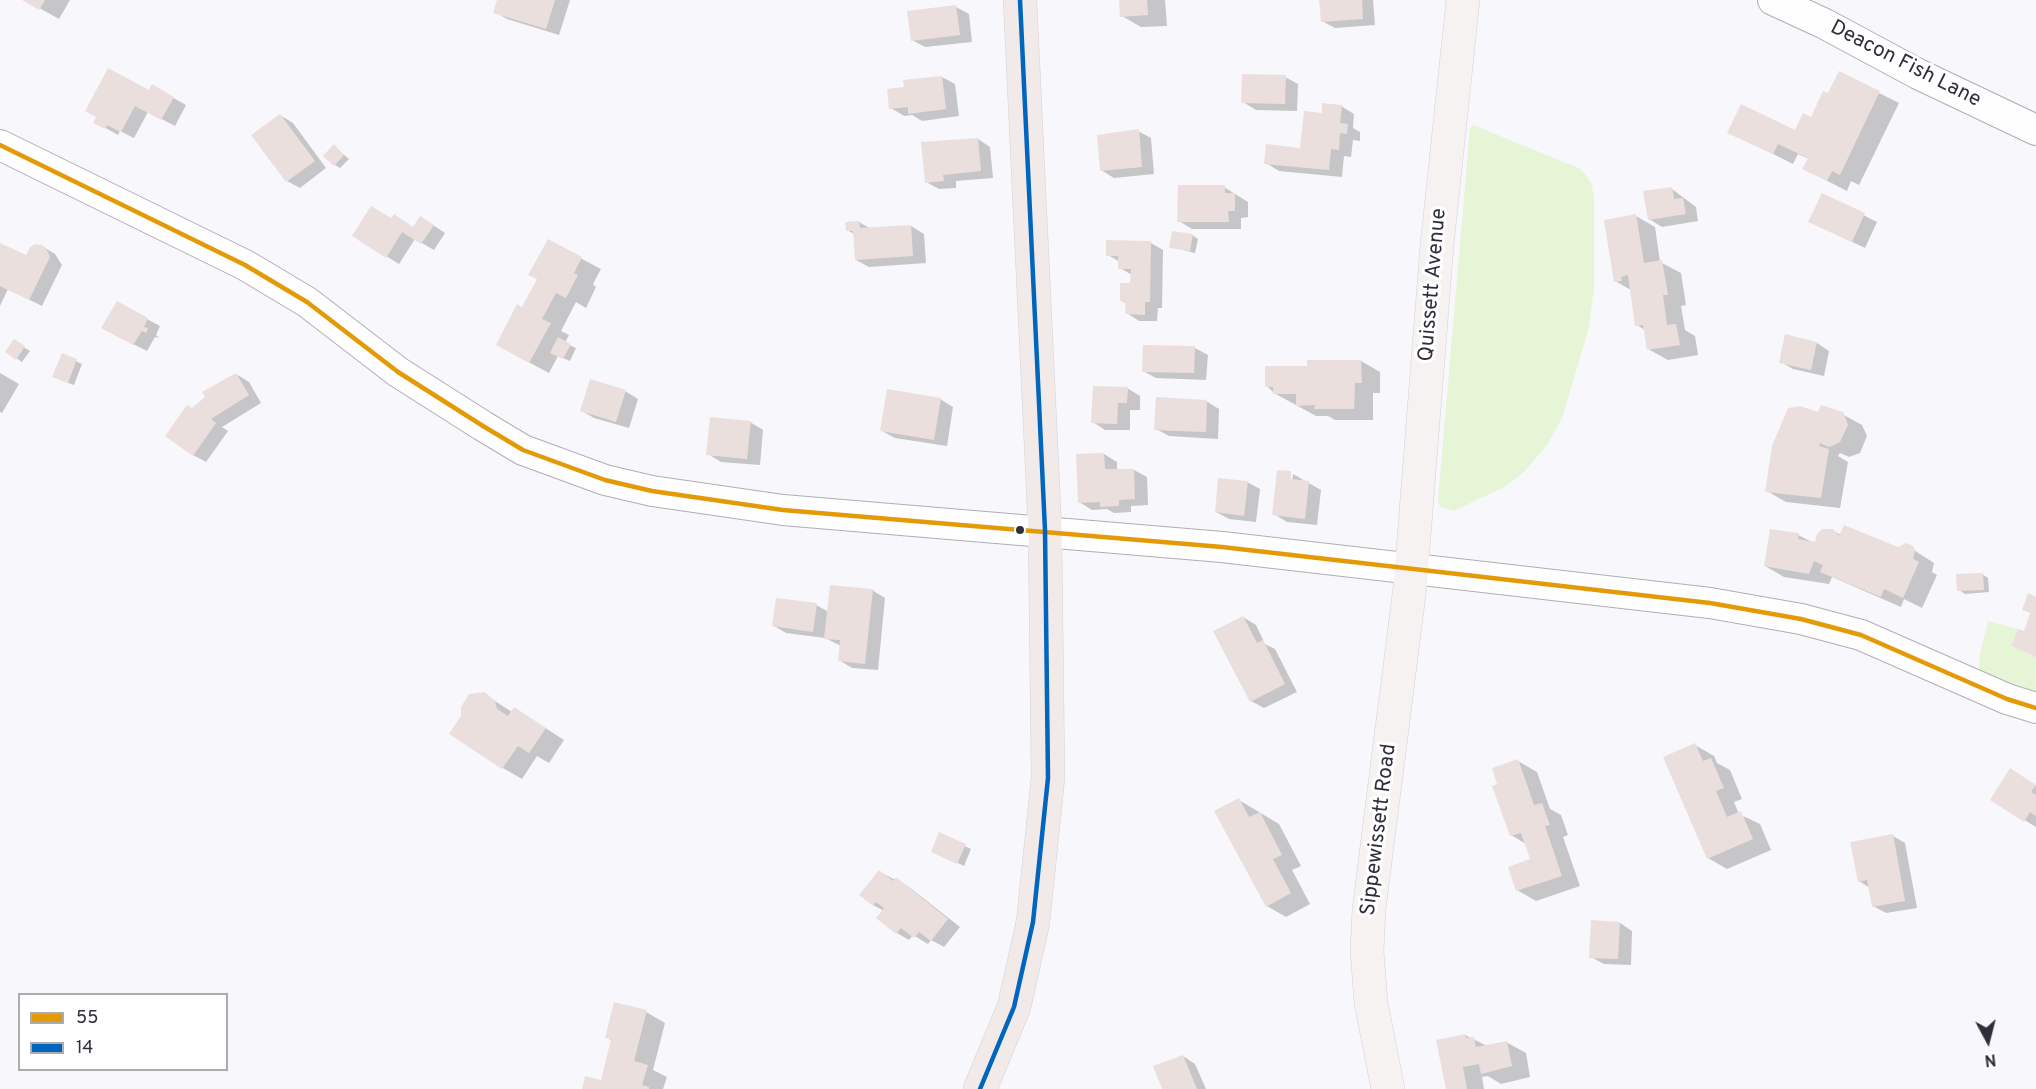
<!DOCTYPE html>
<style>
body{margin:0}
#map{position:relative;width:2036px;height:1089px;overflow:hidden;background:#f8f7fb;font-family:Overpass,sans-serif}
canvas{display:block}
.legend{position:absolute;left:18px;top:993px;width:210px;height:78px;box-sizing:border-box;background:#fff;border:2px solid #acabb0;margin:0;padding:8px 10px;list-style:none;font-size:18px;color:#302e3a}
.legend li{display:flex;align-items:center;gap:12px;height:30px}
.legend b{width:30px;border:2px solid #acabb0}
.north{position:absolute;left:1958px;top:1011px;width:60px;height:60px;-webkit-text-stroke:4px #fff;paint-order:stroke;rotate:173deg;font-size:16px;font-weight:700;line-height:24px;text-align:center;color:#302e3a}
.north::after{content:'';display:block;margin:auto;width:21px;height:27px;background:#302e3a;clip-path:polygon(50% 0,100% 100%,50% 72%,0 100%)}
</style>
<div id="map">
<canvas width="2036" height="1089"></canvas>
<ul class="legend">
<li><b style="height:8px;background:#e39a06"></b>55</li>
<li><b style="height:8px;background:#0065bd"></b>14</li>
</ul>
<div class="north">N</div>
</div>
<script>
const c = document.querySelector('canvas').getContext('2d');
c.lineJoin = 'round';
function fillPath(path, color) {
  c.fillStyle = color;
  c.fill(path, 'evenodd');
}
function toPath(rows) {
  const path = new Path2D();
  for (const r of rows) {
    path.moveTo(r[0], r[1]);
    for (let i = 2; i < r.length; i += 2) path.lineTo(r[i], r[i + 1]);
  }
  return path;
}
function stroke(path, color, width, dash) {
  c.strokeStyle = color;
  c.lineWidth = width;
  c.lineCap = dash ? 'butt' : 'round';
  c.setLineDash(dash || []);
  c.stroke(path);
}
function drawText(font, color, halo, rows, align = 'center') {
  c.font = font + ' Overpass,sans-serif';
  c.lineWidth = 6;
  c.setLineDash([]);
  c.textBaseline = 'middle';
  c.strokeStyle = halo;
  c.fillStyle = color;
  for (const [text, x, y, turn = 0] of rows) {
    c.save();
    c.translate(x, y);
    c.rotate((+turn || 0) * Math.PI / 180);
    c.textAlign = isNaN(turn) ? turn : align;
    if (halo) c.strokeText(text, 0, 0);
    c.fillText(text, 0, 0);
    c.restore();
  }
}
fillPath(toPath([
 [1473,125,1581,169,1591,183,1594,197,1594,289,1588,331,1562,418,1547,445,1524,472,1506,486,1454,511,1440,507,1438,500,1470,128],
 [1988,621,2018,629,2011,646,2036,657,2036,695,1978,679,1980,654]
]), '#e6f5d6');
fillPath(toPath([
 [25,0,70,0,59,19],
 [498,0,570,0,559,35,507,19,495,12],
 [1121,0,1165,0,1167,26,1141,27,1122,16],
 [1321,0,1373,0,1375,25,1335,28,1322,21],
 [956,7,969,14,972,42,925,47,912,40],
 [1839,73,1899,103,1859,185,1851,181,1847,191,1804,169,1809,159,1798,154,1793,164,1729,132,1796,132,1812,119,1829,95],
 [942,77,955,84,959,116,922,121,912,115,904,116,891,108,906,89],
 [1285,77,1298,84,1297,111,1256,110,1243,102],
 [152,86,186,105,175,126,148,112,134,138,120,131,118,135,95,122,149,92],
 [1341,106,1354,114,1353,128,1360,132,1360,141,1353,140,1351,157,1344,156,1342,177,1279,171,1266,163,1301,150,1323,114],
 [280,115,293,123,326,168,300,188,287,181],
 [1138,131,1151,138,1154,174,1114,178,1101,170],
 [978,139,990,147,993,178,956,181,956,188,939,189,926,182],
 [334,146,349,159,340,168,335,165],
 [1224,187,1248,202,1248,217,1241,218,1241,229,1192,229,1179,221],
 [1672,189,1696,207,1698,221,1662,227,1649,219],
 [1823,195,1877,222,1865,248,1810,222],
 [1636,216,1655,227,1660,262,1681,273,1686,305,1681,306,1685,330,1695,336,1698,355,1668,360,1648,349,1645,330,1637,325,1631,290,1615,281],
 [392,220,414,228,433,225,445,233,434,250,415,239,399,264,386,256],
 [859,222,871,229,911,226,924,234,926,263,869,267,856,260,854,234,847,230],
 [1192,235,1198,239,1195,253,1171,247],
 [548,241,601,269,593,284,596,287,586,308,576,302,561,331,569,335,565,343,576,348,570,361,558,356,549,373,517,356,523,309,538,279],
 [1151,243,1163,250,1162,308,1158,308,1157,321,1139,321,1127,313,1127,304,1122,301,1131,285,1132,275,1120,268,1120,262,1108,255],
 [0,244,26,257,42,246,55,254,62,265,42,306,8,289,0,306],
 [117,303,160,326,156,335,159,338,155,337,147,351,115,335],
 [14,341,30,351,22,362,7,352],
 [1817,343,1829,351,1824,376,1793,369,1781,362],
 [1144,347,1195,348,1208,355,1206,380,1156,378,1143,371],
 [63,355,82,364,74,385,60,380],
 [1361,361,1380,372,1380,393,1373,393,1373,420,1335,420,1328,416,1316,416,1274,393,1267,386],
 [0,373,19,384,2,413,0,412],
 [236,374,249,382,261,403,222,427,228,431,206,462,193,455,192,409],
 [1127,388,1140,396,1140,410,1130,410,1130,430,1105,430,1093,422],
 [625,391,638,399,629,428,594,418,582,411],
 [940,399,953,407,947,446,895,438,882,431],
 [1206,401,1219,409,1218,439,1169,436,1156,429],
 [1842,414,1862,425,1867,436,1860,453,1849,457,1840,453,1838,456,1848,462,1840,508,1786,502,1767,491],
 [750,422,763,430,760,465,721,462,708,454],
 [1104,454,1117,462,1117,470,1134,470,1147,477,1148,505,1131,506,1131,512,1114,513,1107,509,1092,510,1079,502],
 [1293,474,1321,490,1317,525,1287,522,1274,514,1289,478,1291,487],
 [1247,482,1260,489,1256,522,1229,519,1216,512],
 [1832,530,1841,535,1898,549,1906,545,1934,563,1932,572,1937,575,1922,608,1904,599,1901,607,1832,577,1829,584,1784,577,1765,566,1798,535,1816,544],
 [1982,574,1988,578,1989,592,1965,594,1959,590],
 [872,590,885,598,878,670,852,668,839,660,841,646,825,638,786,633,774,626,816,605,829,612],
 [1243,617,1256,625,1265,644,1275,649,1297,692,1264,708,1251,701],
 [484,694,512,712,514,709,533,720,564,740,549,763,537,756,522,779,503,768],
 [1695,745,1714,756,1717,763,1730,770,1742,799,1734,802,1739,814,1760,824,1771,850,1727,869,1708,858],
 [1518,761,1537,772,1550,809,1561,815,1568,835,1563,837,1580,886,1536,901,1517,890,1532,860,1526,844,1511,835,1499,785],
 [2011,770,2036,786,2036,827,1992,800],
 [1239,800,1279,824,1301,866,1292,870,1310,904,1286,917,1267,906],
 [940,834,971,849,964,866,939,854],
 [1893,836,1905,843,1917,908,1886,913,1873,906,1870,888,1859,881],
 [880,872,909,887,960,927,944,947,931,940,928,944,913,935,909,940,897,933,884,911,873,905],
 [1620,923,1632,931,1631,965,1604,964,1591,957],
 [646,1012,665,1023,653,1070,667,1077,663,1089,583,1089,602,1082,612,1041,607,1037],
 [1465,1035,1487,1046,1506,1042,1526,1053,1530,1077,1501,1084,1488,1076,1482,1077,1484,1089,1448,1089],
 [1183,1056,1195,1064,1206,1089,1164,1089]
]), '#0003');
fillPath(toPath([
 [22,0,45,0,39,10],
 [497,0,555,0,546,29,493,13],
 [1119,0,1147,0,1148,15,1120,17],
 [1319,0,1362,0,1363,19,1321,22],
 [956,5,960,35,911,41,907,11],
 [108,68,149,90,152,84,174,97,161,120,135,106,121,132,107,125,105,129,93,123,96,117,85,111],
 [1839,71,1880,91,1840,175,1832,171,1827,181,1802,169,1808,158,1778,144,1773,154,1727,133,1741,104,1795,130,1803,113,1811,117,1823,91,1828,93],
 [1242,74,1286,75,1285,104,1241,103],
 [942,76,946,109,908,114,908,107,889,109,887,89,904,87,903,80],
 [1322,103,1342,105,1340,123,1348,124,1347,134,1340,133,1339,150,1331,149,1329,170,1264,164,1266,144,1300,148,1304,111,1322,113],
 [280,114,315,161,286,182,251,135],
 [1139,129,1142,167,1100,171,1097,135],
 [978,138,981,171,943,175,944,181,925,183,921,142],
 [334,144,344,155,334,166,323,156],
 [1178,185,1225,185,1225,193,1235,193,1235,211,1228,211,1229,222,1177,222],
 [1672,187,1674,199,1683,198,1686,214,1648,220,1643,191],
 [1822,193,1865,213,1852,242,1808,222],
 [371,206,391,218,394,214,413,227,420,216,434,225,421,244,402,232,386,258,352,236],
 [1636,214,1644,263,1662,260,1668,295,1663,295,1667,325,1676,324,1680,345,1647,350,1643,325,1635,326,1628,275,1621,277,1622,281,1614,282,1604,220],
 [859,221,860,228,911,225,913,256,855,260,853,231,846,231,845,222],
 [1172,231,1193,234,1190,251,1169,248],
 [548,239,582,257,574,273,578,275,566,298,556,293,542,319,551,323,529,363,496,345,517,304,522,307,537,279,528,275],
 [1106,240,1151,241,1150,302,1145,302,1145,315,1125,314,1126,302,1120,301,1120,283,1130,283,1131,269,1118,269,1118,256,1106,256],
 [0,243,26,255,30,247,35,244,42,245,47,250,50,257,29,300,0,286],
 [117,301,148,318,144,327,148,328,146,333,142,331,133,345,101,328],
 [1785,334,1817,342,1811,370,1779,363],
 [558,337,571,344,563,359,550,353],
 [14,339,25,346,16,360,5,352],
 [1143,345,1195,346,1194,373,1142,372],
 [62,353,77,359,68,383,52,377],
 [1307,360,1361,360,1362,383,1355,383,1354,409,1314,409,1315,405,1296,406,1296,394,1273,394,1273,387,1265,387,1265,366,1307,366],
 [236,373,249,395,211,419,216,423,193,456,165,436,187,405,192,408,205,397,202,392],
 [590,379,626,390,616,422,580,411],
 [1093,386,1128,387,1127,403,1118,403,1117,424,1091,423],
 [887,389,941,398,934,440,880,431],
 [1156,397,1207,400,1206,432,1154,430],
 [1821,405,1843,412,1848,425,1840,442,1829,447,1820,443,1819,446,1829,449,1821,498,1765,492,1772,446,1788,408,1800,406,1818,412],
 [710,417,751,421,747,459,706,455],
 [1104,453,1105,469,1134,469,1135,499,1119,500,1119,506,1100,507,1100,502,1078,503,1076,454],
 [1277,470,1291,471,1291,479,1309,481,1305,519,1272,515],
 [1218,478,1248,481,1244,516,1215,512],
 [1844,525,1898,547,1906,543,1913,546,1915,550,1913,559,1919,562,1903,598,1884,589,1881,597,1820,572,1823,565,1814,561,1809,574,1764,566,1770,529,1799,533,1798,539,1815,542,1817,534,1822,529,1833,529,1839,536],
 [1983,573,1984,590,1957,591,1956,574],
 [830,585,873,589,865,664,838,661,840,640,824,639],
 [2028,593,2036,597,2036,657,2011,646,2018,629,2024,631,2030,613,2022,610],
 [776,598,817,603,813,632,772,626],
 [1243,616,1257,643,1263,640,1285,684,1250,702,1213,631],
 [485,692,495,701,497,709,508,716,514,707,546,728,529,753,518,746,502,769,449,734,461,716,461,707,469,694],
 [1695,743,1703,761,1711,758,1724,788,1716,791,1727,817,1741,811,1753,839,1707,859,1663,757],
 [1518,759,1534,805,1542,803,1550,825,1545,826,1562,876,1516,891,1508,867,1530,859,1521,833,1510,836,1492,786,1497,784,1492,768],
 [2010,768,2036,785,2031,792,2036,795,2036,816,2030,812,2024,822,1990,800],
 [1239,798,1249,817,1260,812,1282,855,1273,859,1291,893,1266,907,1214,811],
 [939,832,966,844,957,864,931,852],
 [1893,834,1905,901,1872,907,1867,880,1858,882,1850,842],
 [879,870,893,881,896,877,948,919,931,941,919,932,914,938,901,928,896,934,876,918,884,908,876,902,873,906,859,895],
 [1591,920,1620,922,1618,959,1589,958],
 [614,1002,647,1010,634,1061,648,1065,642,1085,649,1087,649,1089,582,1089,585,1076,601,1080,611,1039,605,1038],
 [1465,1034,1466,1038,1474,1037,1476,1047,1507,1041,1512,1066,1481,1074,1479,1064,1463,1067,1467,1089,1446,1089,1436,1040],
 [1183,1055,1197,1089,1162,1089,1153,1066]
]), '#ebdfde');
const minor = toPath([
 [1773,0,1825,24,1918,74,2036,130],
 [0,145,245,265,307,302,398,372,483,426,523,450,605,480,652,491,783,510,1222,547,1710,603,1801,619,1861,635,2007,699,2036,708]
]);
const major = toPath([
 [1388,1089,1371,1003,1367,951,1369,909,1410,587,1437,245,1463,0]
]);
const highway = toPath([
 [980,1089,1014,1007,1033,922,1048,778,1045,530,1020,0]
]);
stroke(minor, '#b0aeb5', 32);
stroke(major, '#d3d2d6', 34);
stroke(highway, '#d3d2d6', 34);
stroke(minor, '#fefefe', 30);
stroke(major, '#f6f2f2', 33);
stroke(highway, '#f2eae8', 33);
stroke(toPath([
 [0,145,245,265,307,302,398,372,483,426,523,450,605,480,652,491,783,510,1222,547,1710,603,1801,619,1861,635,2007,699,2036,708]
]), '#e39a06', 4.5);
stroke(toPath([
 [980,1089,1014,1007,1033,922,1048,778,1045,530,1020,0]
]), '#0065bd', 4.5);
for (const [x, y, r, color] of [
 [1020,530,5,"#302e3a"]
]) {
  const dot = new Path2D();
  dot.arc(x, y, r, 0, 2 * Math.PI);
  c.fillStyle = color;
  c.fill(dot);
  stroke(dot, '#fff', 2);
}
drawText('21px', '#302e3a', '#fff', [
 ["Deacon Fish Lane",1905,65,27],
 ["Quissett Avenue",1434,285,-85],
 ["Sippewissett Road",1380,830,-83]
]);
</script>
